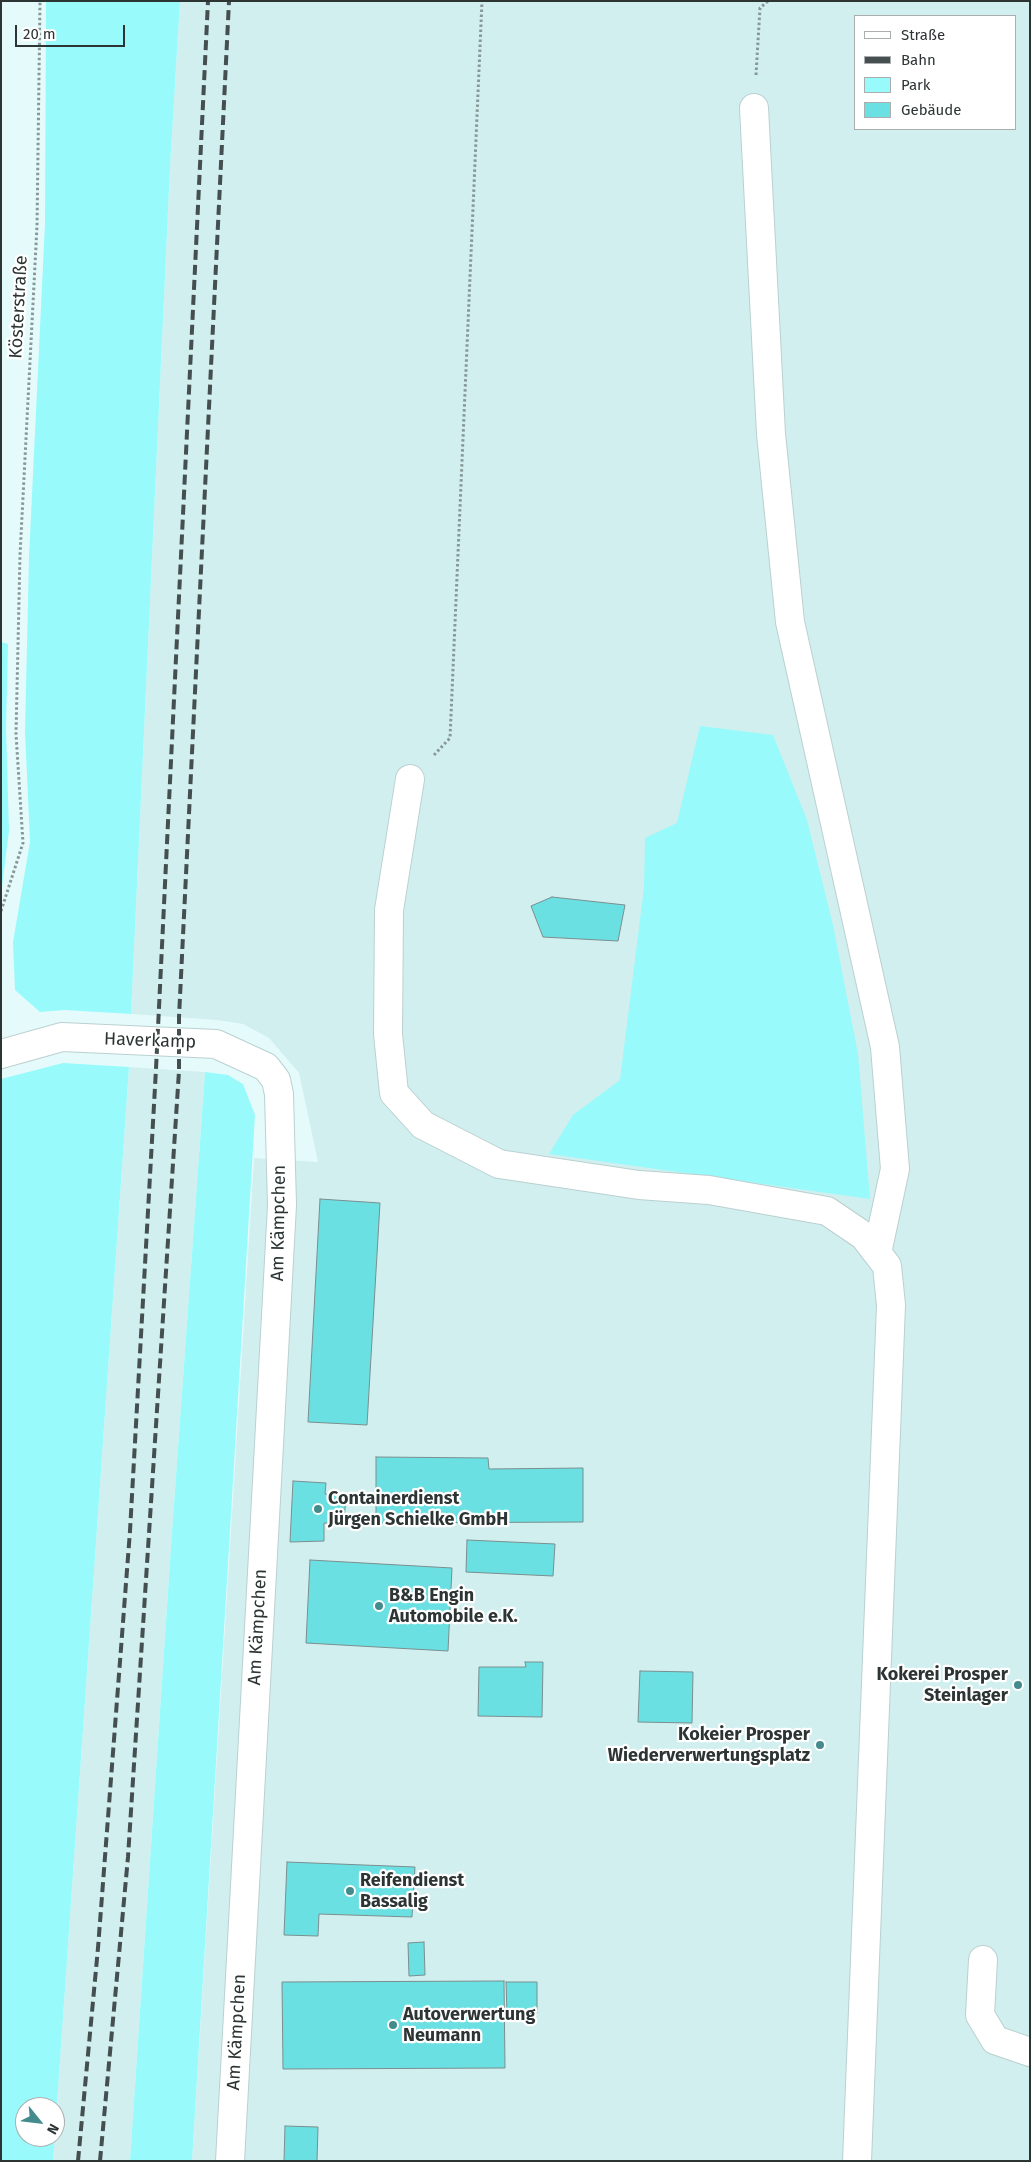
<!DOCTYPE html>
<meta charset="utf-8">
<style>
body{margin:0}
#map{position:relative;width:1031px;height:2162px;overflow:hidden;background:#e5fbfb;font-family:"Fira Sans",sans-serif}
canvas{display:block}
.frame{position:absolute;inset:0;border:2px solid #2c3434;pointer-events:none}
.legend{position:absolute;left:854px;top:15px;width:162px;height:115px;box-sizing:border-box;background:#fff;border:1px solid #abaeae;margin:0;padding:6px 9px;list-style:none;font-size:15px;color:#2c3434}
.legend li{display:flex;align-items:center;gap:10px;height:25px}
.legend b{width:25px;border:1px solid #abaeae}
.north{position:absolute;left:15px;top:2097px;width:50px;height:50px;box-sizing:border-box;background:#fff;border:1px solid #abaeae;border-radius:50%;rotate:119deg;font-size:14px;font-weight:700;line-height:20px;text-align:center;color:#2c3434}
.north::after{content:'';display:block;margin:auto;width:18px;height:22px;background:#438b8c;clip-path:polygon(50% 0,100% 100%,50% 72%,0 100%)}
.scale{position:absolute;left:15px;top:25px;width:110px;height:22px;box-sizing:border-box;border:2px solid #2c3434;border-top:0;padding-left:6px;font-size:15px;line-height:18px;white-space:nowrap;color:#2c3434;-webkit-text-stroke:4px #fff;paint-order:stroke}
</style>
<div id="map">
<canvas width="1031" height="2162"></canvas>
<div class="frame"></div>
<ul class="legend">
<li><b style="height:6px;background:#fff"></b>Straße</li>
<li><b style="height:6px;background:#454f4f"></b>Bahn</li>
<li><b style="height:14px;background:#98fafb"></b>Park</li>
<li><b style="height:14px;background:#6be0e3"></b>Gebäude</li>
</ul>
<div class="north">N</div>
<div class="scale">20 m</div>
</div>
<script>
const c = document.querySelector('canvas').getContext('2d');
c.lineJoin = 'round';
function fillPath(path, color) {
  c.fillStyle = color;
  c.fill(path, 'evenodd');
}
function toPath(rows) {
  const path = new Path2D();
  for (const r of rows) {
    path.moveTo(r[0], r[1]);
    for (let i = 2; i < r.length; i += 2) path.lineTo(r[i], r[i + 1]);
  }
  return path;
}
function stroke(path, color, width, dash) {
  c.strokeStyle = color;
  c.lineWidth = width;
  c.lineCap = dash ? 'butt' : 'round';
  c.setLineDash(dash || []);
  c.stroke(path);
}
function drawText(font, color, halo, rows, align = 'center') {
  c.font = font + ' "Fira Sans",sans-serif';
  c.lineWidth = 4.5;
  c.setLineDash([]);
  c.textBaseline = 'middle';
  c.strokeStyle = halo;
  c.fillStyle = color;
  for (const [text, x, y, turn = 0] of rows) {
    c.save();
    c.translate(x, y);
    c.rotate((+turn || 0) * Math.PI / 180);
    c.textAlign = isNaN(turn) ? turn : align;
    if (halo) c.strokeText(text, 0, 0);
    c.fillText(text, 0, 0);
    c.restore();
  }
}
fillPath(toPath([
 [180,1,1030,1,1030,2161,192,2161,254,1158,318,1162,299,1073,269,1038,243,1024,217,1020,131,1014,170,167],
 [855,16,1015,16,1015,129,855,129],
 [129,1067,205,1072,172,1532,130,2161,53,2161]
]), '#d1efef');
fillPath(toPath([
 [46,1,180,1,170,167,131,1014,65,1010,40,1012,15,990,13,942,30,842,25,731,29,557,45,224],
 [1,642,8,644,6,728,9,831,1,894],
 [700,726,773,735,807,820,833,925,858,1054,870,1199,549,1154,573,1115,620,1080,644,888,645,838,677,823],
 [63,1063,129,1067,53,2161,1,2161,1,1079],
 [25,2107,55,2107,55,2137,25,2137],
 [205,1072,228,1075,243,1084,255,1115,192,2161,130,2161,172,1532]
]), '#98fafb');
const building = toPath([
 [552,897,625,905,618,941,543,937,531,906,552,897],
 [320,1199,380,1203,367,1425,308,1422,320,1199],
 [376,1457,488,1458,489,1469,583,1468,583,1522,376,1523,376,1457],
 [293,1481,326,1483,325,1494,346,1495,344,1524,324,1523,324,1541,290,1542,293,1481],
 [467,1540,555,1544,553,1576,466,1572,467,1540],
 [310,1560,452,1568,448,1651,306,1643,310,1560],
 [525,1662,543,1662,542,1717,478,1716,479,1667,526,1667,525,1662],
 [640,1671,693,1672,692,1723,638,1722,640,1671],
 [287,1862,415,1867,412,1917,319,1914,318,1936,284,1935,287,1862],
 [424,1942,425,1975,409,1976,408,1943,424,1942],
 [504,1981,505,2068,283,2069,282,1982,504,1981],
 [506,1982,537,1982,537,2013,507,2014,506,1982],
 [285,2126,318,2127,317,2161,284,2161,285,2126]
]);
fillPath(building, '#6be0e3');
stroke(building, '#7b8f8f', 1);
const street = toPath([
 [754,108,771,434,790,622,885,1047,895,1169,877,1253],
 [410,779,389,910,388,1034,394,1093,423,1125,499,1164,639,1185,709,1190,827,1211,864,1236,887,1266,891,1305,857,2161],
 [1,1054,62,1037,216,1044,266,1067,276,1080,279,1094,282,1205,230,2161],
 [983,1960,980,2015,995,2040,1030,2052]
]);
stroke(street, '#bbd0d0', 30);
stroke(toPath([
 [756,75,760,8,768,1],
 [434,755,450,738,482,1],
 [1,911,23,843,16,734,20,555,37,226,40,1]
]), '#889797', 3, [2.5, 2.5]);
stroke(street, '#fff', 28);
stroke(toPath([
 [78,2161,98,1948,130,1531,156,1069,208,1],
 [100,2161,128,1857,179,1071,179,1017,229,1]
]), '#454f4f', 4, [10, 5]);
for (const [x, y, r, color] of [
 [318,1509,5,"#438b8c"],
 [379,1606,5,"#438b8c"],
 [1018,1685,5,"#438b8c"],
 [820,1745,5,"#438b8c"],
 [350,1891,5,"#438b8c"],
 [393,2025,5,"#438b8c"]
]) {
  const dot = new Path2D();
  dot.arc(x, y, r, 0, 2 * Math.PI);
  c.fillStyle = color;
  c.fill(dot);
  stroke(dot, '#fff', 2);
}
drawText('18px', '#2c3434', '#fff', [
 ["Kösterstraße",19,307,-87],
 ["Haverkamp",150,1041,2],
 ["Am Kämpchen",279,1223,-89],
 ["Am Kämpchen",258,1627,-87],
 ["Am Kämpchen",237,2032,-87]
]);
drawText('bold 18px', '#2c3434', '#fff', [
 ["Containerdienst",328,1499],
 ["Jürgen Schielke GmbH",328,1520],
 ["B&B Engin",389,1596],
 ["Automobile e.K.",389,1617],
 ["Kokerei Prosper",1008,1675,"right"],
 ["Steinlager",1008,1696,"right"],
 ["Kokeier Prosper",810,1735,"right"],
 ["Wiederverwertungsplatz",810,1756,"right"],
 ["Reifendienst",360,1881],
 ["Bassalig",360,1902],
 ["Autoverwertung",403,2015],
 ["Neumann",403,2036]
], 'left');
</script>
